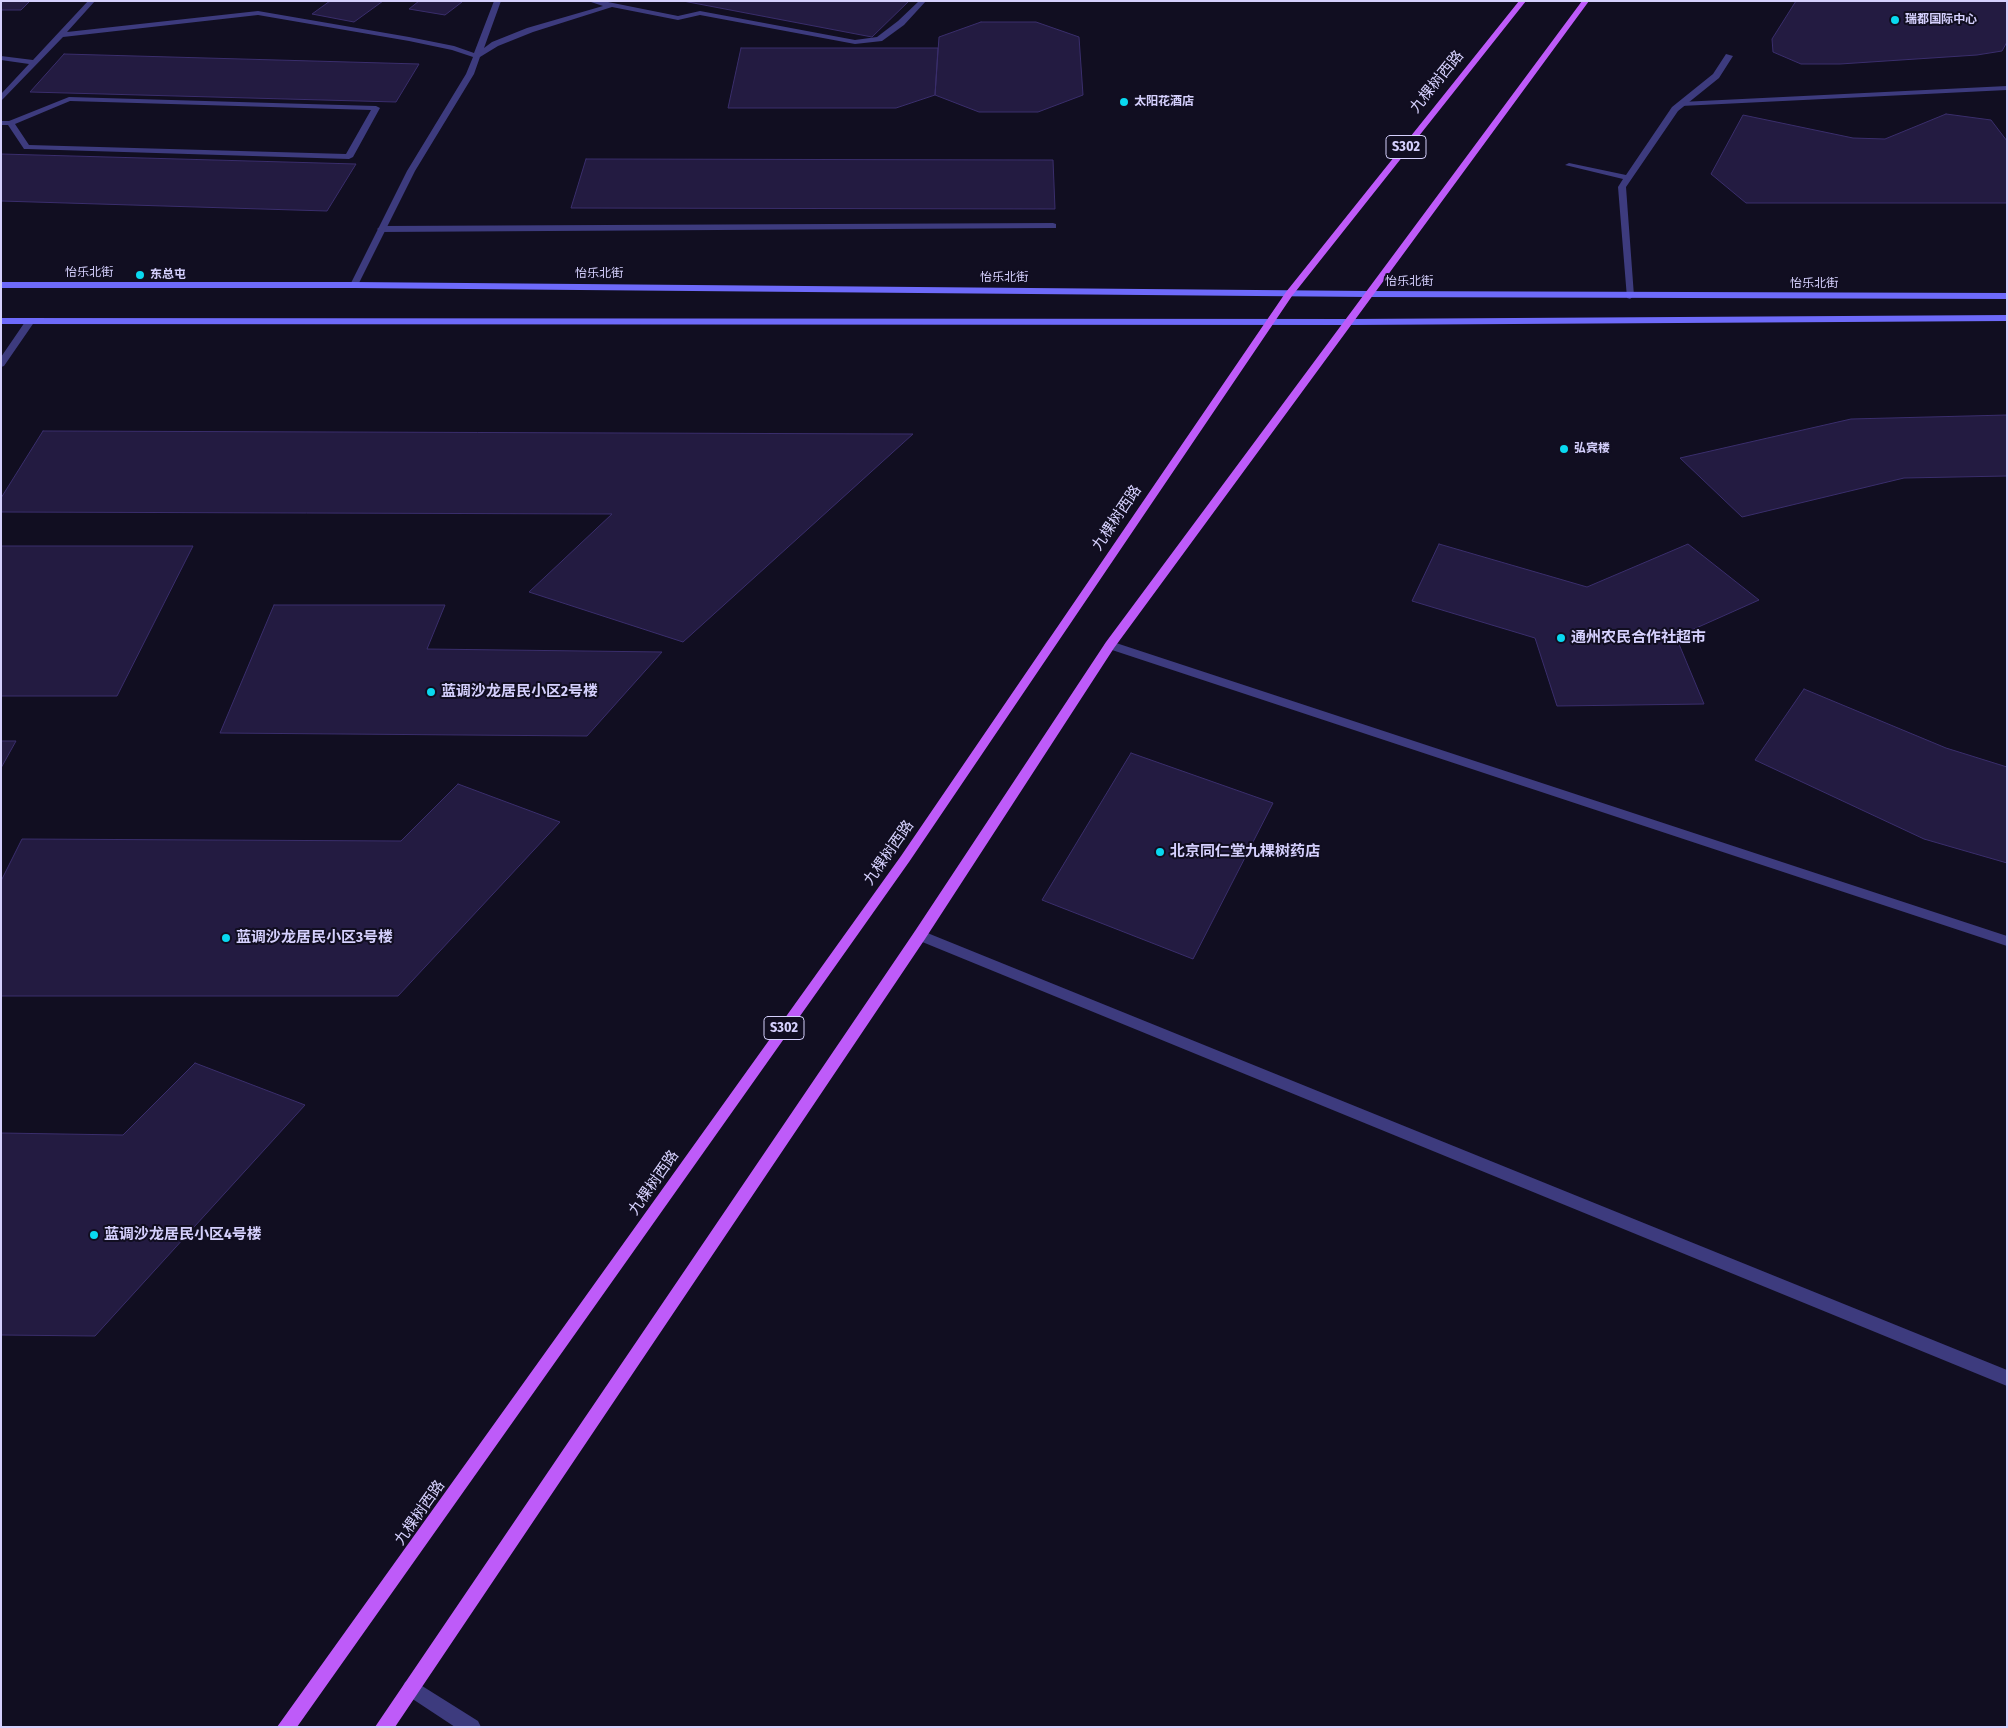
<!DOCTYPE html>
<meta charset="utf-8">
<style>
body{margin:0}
#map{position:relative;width:2008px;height:1728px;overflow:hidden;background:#110e21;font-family:"Fira Sans Condensed",sans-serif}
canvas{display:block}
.frame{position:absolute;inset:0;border:2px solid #d5d0fd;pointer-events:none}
</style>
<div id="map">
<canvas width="2008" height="1728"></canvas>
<div class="frame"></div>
</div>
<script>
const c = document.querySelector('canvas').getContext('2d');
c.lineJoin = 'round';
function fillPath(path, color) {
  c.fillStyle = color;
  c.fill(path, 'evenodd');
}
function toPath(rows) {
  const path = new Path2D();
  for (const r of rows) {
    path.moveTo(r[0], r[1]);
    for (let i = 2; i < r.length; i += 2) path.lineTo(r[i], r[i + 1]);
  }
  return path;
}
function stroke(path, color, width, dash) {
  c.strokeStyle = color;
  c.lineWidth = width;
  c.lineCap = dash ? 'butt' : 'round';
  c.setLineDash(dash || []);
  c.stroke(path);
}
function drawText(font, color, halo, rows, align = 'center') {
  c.font = font + ' "Fira Sans Condensed","Noto Sans SC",sans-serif';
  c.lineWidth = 4;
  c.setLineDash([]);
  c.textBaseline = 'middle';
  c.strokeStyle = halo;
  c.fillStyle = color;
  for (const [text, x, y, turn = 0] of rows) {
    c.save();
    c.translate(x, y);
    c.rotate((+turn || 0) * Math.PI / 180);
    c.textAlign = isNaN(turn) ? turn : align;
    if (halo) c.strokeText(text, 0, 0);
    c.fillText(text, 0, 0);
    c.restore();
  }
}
const building = toPath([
 [1,1,30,1,21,10,1,10,1,1],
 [330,1,383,1,354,22,312,14,330,1],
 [419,1,458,1,462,2,445,15,409,9,419,1],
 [683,1,909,1,872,37,683,1],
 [1796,1,2007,1,2007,42,2002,51,1977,55,1840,64,1801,64,1773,52,1772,39,1796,1],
 [981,22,1036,22,1079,37,1083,95,1038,112,979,112,935,95,939,37,981,22],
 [741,48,938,48,935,95,896,108,728,108,741,48],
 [64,54,419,64,396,102,30,92,64,54],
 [1946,114,1991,120,2007,141,2007,203,1746,203,1711,174,1743,115,1853,138,1885,139,1946,114],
 [1,154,356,164,327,211,1,201,1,154],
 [586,159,1053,160,1055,209,571,208,586,159],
 [2007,415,2007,476,1904,478,1742,517,1680,458,1851,419,2007,415],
 [43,431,913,434,683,642,529,592,612,514,1,512,1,498,43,431],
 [1439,544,1587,587,1688,544,1759,600,1676,637,1704,704,1557,706,1535,638,1412,601,1439,544],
 [1,546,193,546,117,696,1,696,1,546],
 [274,605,445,605,427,649,662,652,587,736,220,733,274,605],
 [1804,689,1946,748,2007,767,2007,863,1924,839,1755,760,1804,689],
 [1,741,16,741,1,768,1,741],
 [1131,753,1273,803,1193,959,1042,900,1131,753],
 [458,784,560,822,398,996,1,996,1,881,22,839,401,841,458,784],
 [195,1063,305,1105,95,1336,1,1335,1,1133,123,1135,195,1063]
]);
fillPath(building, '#231b41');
stroke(building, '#3a2e6c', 1);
fillPath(toPath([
 [1726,54,1733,56,1719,78,1678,111,1626,187,1634,296,1630,299,1627,298,1618,187,1623,179,1565,165,1569,163,1626,175,1672,107,1713,74,1726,54],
 [1053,223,1056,224,1056,228,381,232,377,229,381,226,1053,223],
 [920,930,2007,1370,2007,1386,915,939,914,935,915,931,920,930],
 [411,1679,478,1721,481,1727,455,1727,405,1694,402,1688,405,1682,411,1679]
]), '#3d3b7e');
fillPath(toPath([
 [88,1,95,1,67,32,258,11,409,37,454,46,474,53,494,1,501,1,484,48,492,42,527,28,603,6,588,1,603,1,678,16,700,11,855,40,877,37,898,21,919,1,926,1,904,25,882,41,855,44,700,15,678,20,612,7,533,32,498,46,480,57,474,74,415,171,358,285,354,288,350,285,407,171,466,74,473,57,452,50,409,41,258,15,63,37,1,101,1,94,29,64,1,60,1,56,33,60,88,1],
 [2007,86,2007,90,1681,106,1677,104,1681,102,2007,86],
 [69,97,376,106,380,108,353,157,349,159,27,149,24,149,8,125,1,125,1,121,9,121,69,97],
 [70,101,371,110,346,154,29,145,15,124,70,101],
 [30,318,35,321,4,366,1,367,1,357,27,319,30,318],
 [1110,641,2007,936,2007,946,1106,648,1104,645,1110,641]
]), '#3d3b7e');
fillPath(toPath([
 [1,282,354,282,1369,291,2007,293,2007,299,1369,297,354,288,1,288,1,282],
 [2007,315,2007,321,1350,325,1,324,1,318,1350,319,2007,315]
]), '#6e6afa');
fillPath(toPath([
 [1519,1,1526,1,1292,296,909,862,297,1727,277,1727,901,856,1286,292,1519,1],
 [1582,1,1589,1,1114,648,925,939,395,1727,375,1727,915,931,1106,642,1582,1]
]), '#be5bf9');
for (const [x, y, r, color] of [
 [1895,20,5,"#09d9f0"],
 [1124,102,5,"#09d9f0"],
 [140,275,5,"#09d9f0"],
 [1564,449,5,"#09d9f0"],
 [1561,638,5,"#09d9f0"],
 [431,692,5,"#09d9f0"],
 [1160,852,5,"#09d9f0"],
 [226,938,5,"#09d9f0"],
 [94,1235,5,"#09d9f0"]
]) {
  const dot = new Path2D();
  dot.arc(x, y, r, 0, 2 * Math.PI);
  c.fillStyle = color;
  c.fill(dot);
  stroke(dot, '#110e21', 2);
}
drawText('bold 12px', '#d5d0fd', '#110e21', [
 ["瑞都国际中心",1905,20],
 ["太阳花酒店",1134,102],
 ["东总屯",150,275],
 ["弘宾楼",1574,449]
], 'left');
drawText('12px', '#d5d0fd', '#110e21', [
 ["怡乐北街",89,273],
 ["怡乐北街",599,274],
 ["怡乐北街",1004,278],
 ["怡乐北街",1409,282],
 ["怡乐北街",1814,284]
]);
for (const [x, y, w] of [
 [1406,147,40],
 [784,1028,40]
]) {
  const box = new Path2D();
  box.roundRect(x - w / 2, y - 11.5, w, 23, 4);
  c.fillStyle = '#110e21';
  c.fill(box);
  stroke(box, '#d5d0fd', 1);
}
drawText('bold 14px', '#d5d0fd', null, [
 ["S302",1406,147],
 ["S302",784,1028]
]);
drawText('15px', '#d5d0fd', '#110e21', [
 ["九棵树西路",1437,82,-51],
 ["九棵树西路",1117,518,-56],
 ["九棵树西路",889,853,-55],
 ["九棵树西路",654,1183,-55],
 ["九棵树西路",420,1513,-55]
]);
drawText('bold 15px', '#d5d0fd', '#110e21', [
 ["通州农民合作社超市",1571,638],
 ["蓝调沙龙居民小区2号楼",441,692],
 ["北京同仁堂九棵树药店",1170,852],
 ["蓝调沙龙居民小区3号楼",236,938],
 ["蓝调沙龙居民小区4号楼",104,1235]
], 'left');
</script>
